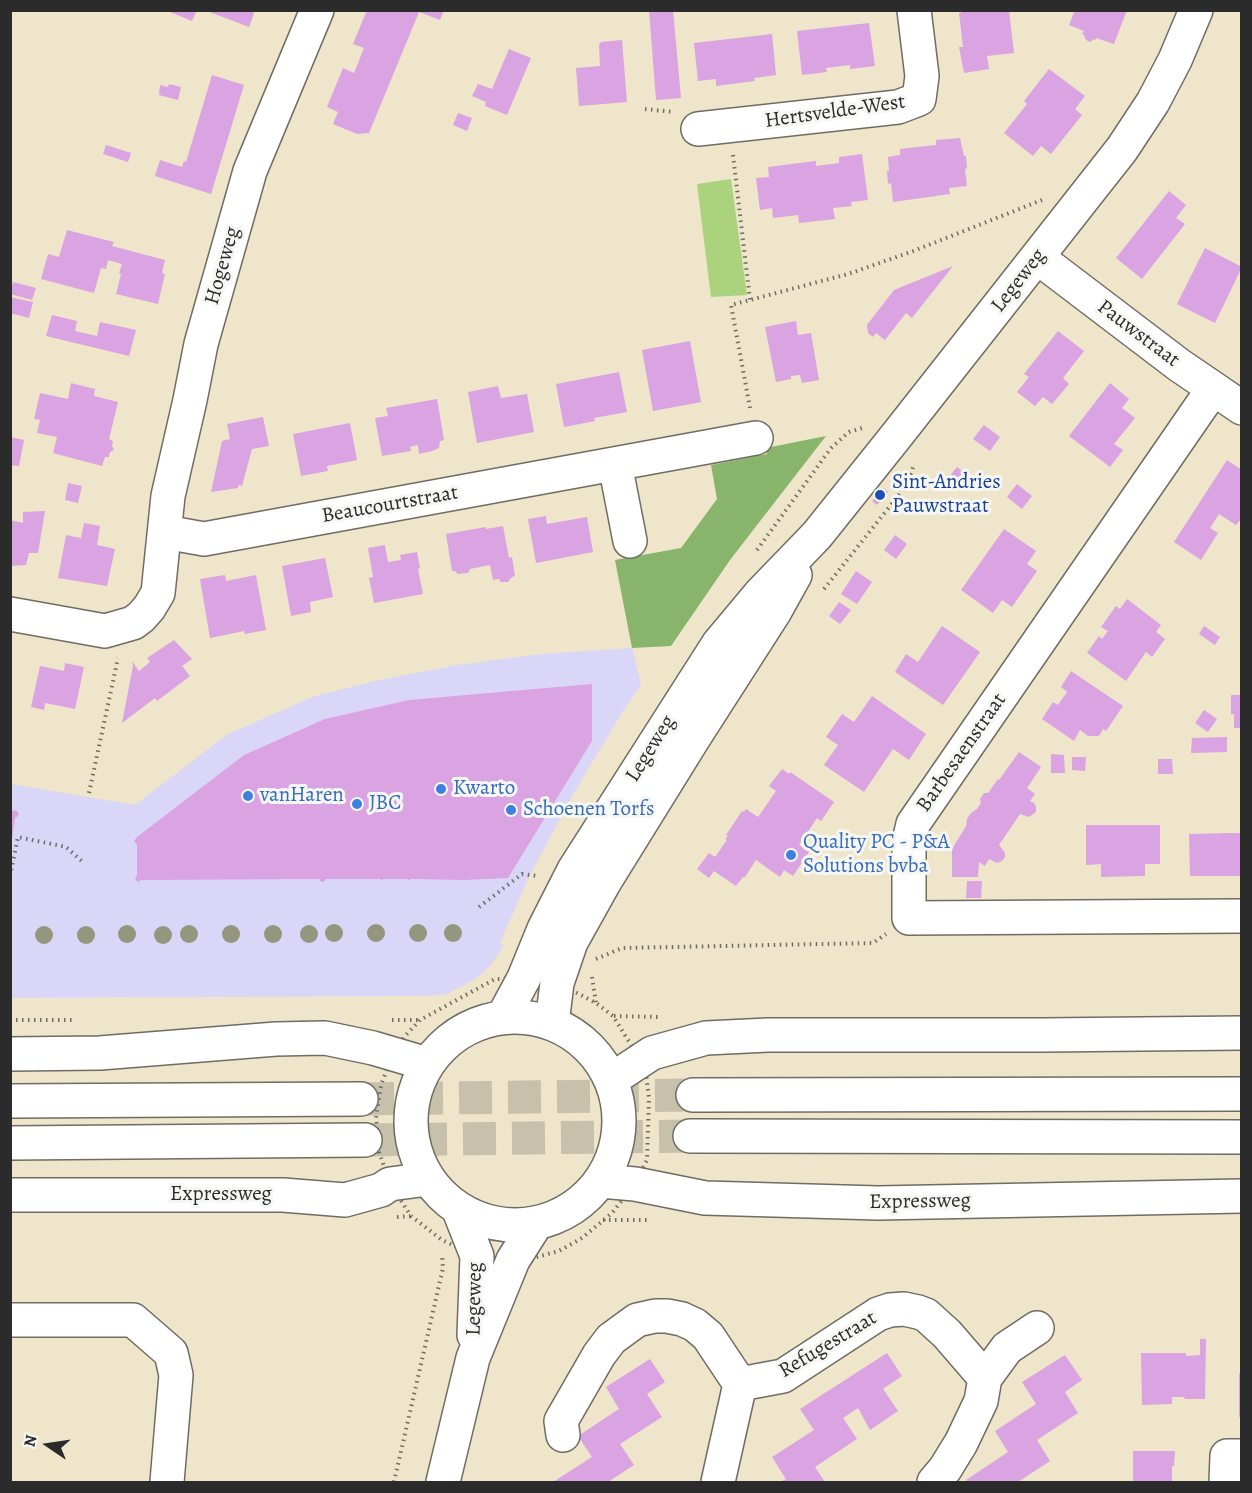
<!DOCTYPE html>
<style>
body{margin:0}
#map{position:relative;width:1252px;height:1493px;overflow:hidden;background:#eee5ca;font-family:Alegreya,serif}
canvas{display:block}
.frame{position:absolute;inset:0;border:12px solid #2b2b2b;pointer-events:none}
.north{position:absolute;left:18px;top:1415px;width:60px;height:60px;-webkit-text-stroke:4px #f6f6f2;paint-order:stroke;rotate:283deg;font-size:16px;font-weight:700;line-height:24px;text-align:center;color:#2b2b2b}
.north::after{content:'';display:block;margin:auto;width:21px;height:27px;background:#2b2b2b;clip-path:polygon(50% 0,100% 100%,50% 72%,0 100%)}
</style>
<div id="map">
<canvas width="1252" height="1493"></canvas>
<div class="frame"></div>
<div class="north">N</div>
</div>
<script>
const c = document.querySelector('canvas').getContext('2d');
c.lineJoin = 'round';
function fillPath(path, color) {
  c.fillStyle = color;
  c.fill(path, 'evenodd');
}
function toPath(rows) {
  const path = new Path2D();
  for (const r of rows) {
    if (r.length === 3) {
      path.moveTo(r[0] + r[2], r[1]);
      path.arc(r[0], r[1], r[2], 0, 2 * Math.PI);
      continue;
    }
    path.moveTo(r[0], r[1]);
    for (let i = 2; i < r.length; i += 2) path.lineTo(r[i], r[i + 1]);
  }
  return path;
}
function stroke(path, color, width, dash) {
  c.strokeStyle = color;
  c.lineWidth = width;
  c.lineCap = dash ? 'butt' : 'round';
  c.setLineDash(dash || []);
  c.stroke(path);
}
function drawText(font, color, halo, rows, align = 'center') {
  c.font = font + ' Alegreya,serif';
  c.lineWidth = 6;
  c.setLineDash([]);
  c.textBaseline = 'middle';
  c.strokeStyle = halo;
  c.fillStyle = color;
  for (const [text, x, y, turn = 0] of rows) {
    c.save();
    c.translate(x, y);
    c.rotate((+turn || 0) * Math.PI / 180);
    c.textAlign = isNaN(turn) ? turn : align;
    if (halo) c.strokeText(text, 0, 0);
    c.fillText(text, 0, 0);
    c.restore();
  }
}
fillPath(toPath([
 [632,648,641,684,622,713,571,798,529,877,500,943,503,945,500,952,489,967,475,979,445,995,417,996,11,998,10,784,135,805,228,734,315,696,375,681,457,665,541,654]
]), '#dad6f7');
fillPath(toPath([
 [731,179,747,295,711,297,697,184]
]), '#abd27c');
fillPath(toPath([
 [826,436,730,560,671,646,632,648,615,560,681,548,717,499,711,465,767,454,766,448]
]), '#88b46c');
fillPath(toPath([
 [165,10,193,10,196,12,192,21],
 [250,10,254,13,249,27,207,11],
 [367,10,444,10,440,20,419,12,369,133,357,134,333,124,338,112,327,107,343,68,354,73,364,48,353,44],
 [649,10,673,10,681,98,656,100],
 [961,10,1009,10,1014,53,987,56,989,69,964,73,959,47,963,47,959,13,961,13],
 [1075,10,1127,10,1114,44,1096,38,1096,40,1094,39,1090,42,1086,40,1084,35,1082,34,1084,31,1069,25],
 [869,23,875,66,850,69,850,65,826,68,827,72,802,75,797,31],
 [772,34,776,75,754,78,755,81,716,86,716,79,698,81,694,43],
 [622,40,627,102,579,106,576,68,600,66,599,45,601,42],
 [509,49,531,58,507,115,485,106,486,102,472,96,478,84,492,89],
 [1049,69,1085,96,1075,109,1082,115,1051,154,1041,146,1033,156,1004,133,1027,104,1024,101],
 [212,75,244,85,211,194,155,176,160,160,182,167,184,161,186,162],
 [169,84,181,87,178,100,159,95,160,85,168,87],
 [458,113,472,118,467,131,453,125],
 [960,138,964,156,966,156,967,168,965,169,967,186,949,188,950,194,893,202,891,183,888,184,887,171,889,171,888,157,900,155,900,149,936,145,936,140],
 [106,145,131,153,128,162,103,154],
 [862,154,868,200,851,202,852,206,833,208,835,219,799,223,798,215,773,218,772,208,760,210,756,178,769,177,768,167,816,161,816,166,839,163,839,157],
 [1169,191,1186,205,1176,218,1185,224,1142,279,1116,258],
 [67,230,114,242,112,246,165,260,162,273,165,274,158,304,116,294,121,274,119,273,122,264,108,260,106,269,101,268,94,293,41,279,48,254,59,257],
 [1205,248,1242,267,1215,323,1177,304],
 [953,266,912,318,906,313,885,340,876,333,873,337,868,333,867,325,894,290],
 [13,282,36,288,32,300,10,294],
 [10,297,33,302,29,318,10,313],
 [52,315,77,321,75,331,97,336,100,322,136,330,129,356,46,336],
 [796,321,798,335,811,333,819,380,802,383,800,375,791,376,791,379,776,382,765,327],
 [1058,331,1084,351,1063,378,1069,384,1052,404,1043,397,1035,406,1017,392,1029,377,1024,374],
 [690,341,701,402,653,411,642,350],
 [619,372,627,412,594,418,595,421,564,427,556,384],
 [71,383,95,389,94,396,118,402,109,439,113,441,112,446,114,450,110,452,109,457,105,457,102,466,53,453,57,437,37,433,40,420,34,419,40,393,68,399],
 [1110,383,1129,399,1122,408,1135,418,1114,444,1123,450,1110,467,1069,436],
 [498,386,501,398,527,394,534,432,477,443,468,392],
 [437,399,444,440,440,441,439,448,432,451,419,454,418,445,410,447,411,451,382,456,375,418,388,416,386,408],
 [263,417,269,446,252,449,242,486,238,485,238,488,211,492,222,441,230,439,227,424],
 [350,423,357,460,327,466,328,471,301,476,293,434],
 [984,425,1000,437,990,451,973,439],
 [10,437,24,440,19,466,10,465],
 [1227,460,1242,470,1242,518,1236,525,1219,514,1210,528,1218,533,1201,560,1174,542],
 [957,467,968,475,959,487,948,478],
 [68,483,82,486,78,503,65,500],
 [1017,484,1032,496,1022,509,1007,497],
 [883,488,888,492,877,505,872,501],
 [45,511,38,553,29,553,26,565,10,566,10,520,23,523,23,512],
 [546,516,547,524,587,517,593,552,536,563,528,519],
 [84,523,100,526,97,545,115,549,107,586,58,578,66,535,81,538],
 [503,526,509,558,512,557,515,576,512,577,508,582,500,582,500,579,493,580,490,565,470,569,468,573,458,574,455,571,452,571,446,534,486,527,486,529],
 [1004,529,1036,551,1027,564,1037,571,1012,607,1002,600,993,613,961,590],
 [895,535,907,544,896,559,884,550],
 [385,545,388,562,401,560,400,555,417,552,420,568,418,569,423,594,374,603,369,578,373,577,368,548],
 [325,558,333,597,310,602,311,612,291,616,282,566],
 [856,571,872,582,857,604,841,594],
 [225,575,226,581,256,575,266,630,245,634,244,631,210,638,200,579],
 [1127,599,1161,625,1156,632,1165,639,1152,657,1146,652,1126,681,1087,653,1099,636,1102,639,1108,631,1101,627,1116,606,1120,609],
 [839,602,851,610,840,624,829,616],
 [942,626,980,652,943,705,895,672,906,654,918,662],
 [1204,626,1220,637,1215,645,1199,634],
 [174,640,192,659,182,666,190,676,157,701,155,698,122,723,133,666,132,661,139,671,150,662,147,658],
 [65,663,84,667,75,709,45,703,44,710,31,707,40,666,64,671],
 [1071,671,1123,706,1106,731,1103,729,1099,736,1088,736,1080,730,1074,741,1042,719,1053,702,1058,705,1067,692,1061,687],
 [592,684,592,741,508,878,464,880,410,879,410,881,407,879,383,879,382,881,380,879,326,879,323,882,320,881,319,879,141,880,138,882,135,879,137,875,137,845,134,841,137,837,244,755,325,719,409,700],
 [1231,695,1242,695,1242,728,1234,728,1234,714,1231,714],
 [872,696,926,734,909,760,893,749,864,792,824,765,838,745,826,737,842,714,854,722],
 [1204,710,1217,719,1208,732,1195,723],
 [1227,737,1227,752,1191,753,1192,738],
 [1019,752,1041,767,1027,788,1035,794,1030,801,1034,803,1036,807,1036,812,1029,817,1020,814,999,845,1005,853,1005,857,1002,861,997,863,989,859,985,866,979,862,978,877,952,877,952,849,966,826,967,819,971,813,977,809,981,803,980,799,984,793,988,793,998,779,999,780],
 [1051,754,1064,755,1065,773,1051,773],
 [1072,757,1086,757,1085,771,1072,770],
 [1158,759,1172,759,1173,774,1158,774],
 [782,769,789,774,790,772,834,802,821,821,817,818,799,845,809,852,793,876,784,870,780,877,756,860,745,877,743,877,736,886,714,871,709,878,697,869,709,853,715,857,727,840,725,839,728,836,726,835,742,811,744,812,746,809,758,817,776,791,769,786],
 [10,810,17,811,19,814,17,817,15,818,12,839,10,839],
 [1086,825,1160,825,1160,864,1145,864,1145,876,1101,877,1101,864,1086,865],
 [1231,833,1242,833,1242,876,1190,876,1189,834],
 [967,881,982,881,981,898,966,898],
 [1200,1339,1206,1339,1205,1399,1185,1399,1184,1397,1172,1397,1172,1404,1142,1405,1141,1353,1186,1353,1186,1356,1200,1355],
 [887,1353,902,1376,883,1389,898,1411,870,1430,858,1408,843,1418,857,1439,815,1467,825,1482,780,1482,786,1479,772,1457,814,1430,800,1409],
 [1065,1355,1082,1380,1065,1392,1078,1413,1037,1440,1050,1461,1018,1482,968,1482,966,1480,1008,1452,995,1431,1036,1404,1022,1382],
 [650,1359,665,1382,647,1394,662,1417,620,1444,634,1465,608,1482,553,1482,592,1457,578,1436,619,1409,606,1387],
 [1239,1373,1242,1373,1242,1417,1239,1417],
 [1133,1451,1175,1451,1174,1466,1172,1466,1172,1482,1133,1482]
]), '#daa3e2');
stroke(toPath([
 [361,1099,693,1095],
 [365,1140,690,1136]
]), '#c7c0aa', 33, [33, 16]);
const minor = toPath([
 [698,129,898,107,919,99,922,76,914,10],
 [1037,257,1179,365,1242,408],
 [1213,389,913,824,909,841,909,918,1242,916],
 [615,464,630,541],
 [165,532,204,539,756,438],
 [10,614,105,631,133,623,141,617,149,608,158,593,168,496,190,400,201,344,250,171,317,10],
 [503,1017,524,978,544,929,574,870,719,643,760,594,817,535,897,435,1122,149,1153,102,1175,60,1196,10],
 [515,1121,104],
 [552,1023,557,983,571,942,605,881,693,739,775,611,795,575],
 [10,1054,100,1053,276,1039,325,1038,373,1048,427,1064],
 [611,1080,652,1053,706,1038,768,1035,1043,1035,1242,1033],
 [600,1181,635,1184,705,1198,878,1203,1242,1196],
 [10,1195,283,1195,345,1200,381,1190,390,1184,428,1179],
 [458,1208,477,1256,474,1335],
 [10,1320,133,1320,171,1353,176,1375,167,1482],
 [985,1378,1007,1348,1037,1328],
 [740,1384,783,1376,878,1314,890,1310,904,1309,918,1312,926,1315,947,1334,985,1378,981,1401,961,1443,945,1469,934,1482],
 [563,1435,561,1421,599,1355,611,1339,637,1320,655,1316,667,1316,682,1319,695,1325,708,1336,740,1384,718,1482],
 [443,1482,473,1358,513,1260,534,1227],
 [1226,1482,1227,1456,1242,1456]
]);
const highway = toPath([
 [693,1095,1242,1094],
 [10,1101,361,1099],
 [690,1136,1242,1137],
 [10,1143,365,1140]
]);
stroke(minor, '#6f6c63', 36);
stroke(highway, '#6f6c63', 36);
stroke(toPath([
 [645,109,674,112],
 [733,155,750,300],
 [750,408,731,305,848,274,916,250,1042,200],
 [757,550,831,448,849,432,862,428],
 [824,589,906,486,914,465],
 [89,793,118,658],
 [10,876,18,837,66,847,84,863],
 [479,907,522,874,538,876],
 [596,959,622,948,873,943,886,934],
 [592,977,596,1003],
 [537,978,557,983,577,993,596,1003,613,1016,641,1061,646,1074,649,1098,647,1160,635,1184,612,1213,582,1238,559,1251,533,1258,513,1260,477,1256,442,1240,411,1216,390,1184,379,1152,376,1118,381,1085,393,1054,405,1036,420,1020,495,979,537,978],
 [614,1016,661,1017],
 [10,1020,76,1020],
 [392,1020,420,1020],
 [397,1217,411,1216],
 [603,1220,650,1220],
 [394,1482,443,1268,442,1256]
]), '#6f6c63', 4, [1.5, 4.5]);
stroke(minor, '#fff', 33);
stroke(highway, '#fff', 33);
c.fillStyle = '#94967e';
for (const [x, y] of [
 [334,933],
 [376,933],
 [418,933],
 [453,933],
 [127,934],
 [189,934],
 [231,934],
 [273,934],
 [309,934],
 [44,935],
 [86,935],
 [163,935]
]) {
  c.beginPath();
  c.arc(x, y, 9, 0, 2 * Math.PI);
  c.fill();
}
for (const [x, y, r, color] of [
 [880,495,6,"#1a4fb4"],
 [441,789,6,"#3f7fe0"],
 [248,796,6,"#3f7fe0"],
 [357,804,6,"#3f7fe0"],
 [511,810,6,"#3f7fe0"],
 [791,855,6,"#3f7fe0"]
]) {
  const dot = new Path2D();
  dot.arc(x, y, r, 0, 2 * Math.PI);
  c.fillStyle = color;
  c.fill(dot);
  stroke(dot, '#f6f6f2', 2);
}
drawText('21px', '#2b2b2b', '#f6f6f2', [
 ["Hertsvelde-West",835,112,-8],
 ["Hogeweg",223,266,-74],
 ["Legeweg",1019,281,-52],
 ["Pauwstraat",1138,334,37],
 ["Beaucourtstraat",390,505,-10],
 ["Legeweg",651,749,-58],
 ["Barbesaenstraat",962,753,-55],
 ["Expressweg",221,1195],
 ["Expressweg",920,1202,-1],
 ["Legeweg",475,1299,-89],
 ["Refugestraat",828,1345,-31]
]);
drawText('21px', '#164399', '#f6f6f2', [
 ["Sint-Andries",892,483],
 ["Pauwstraat",892,507]
], 'left');
drawText('21px', '#366cbe', '#f6f6f2', [
 ["Kwarto",453,789],
 ["vanHaren",260,796],
 ["JBC",369,804],
 ["Schoenen Torfs",523,810],
 ["Quality PC - P&A",803,843],
 ["Solutions bvba",803,867]
], 'left');
</script>
